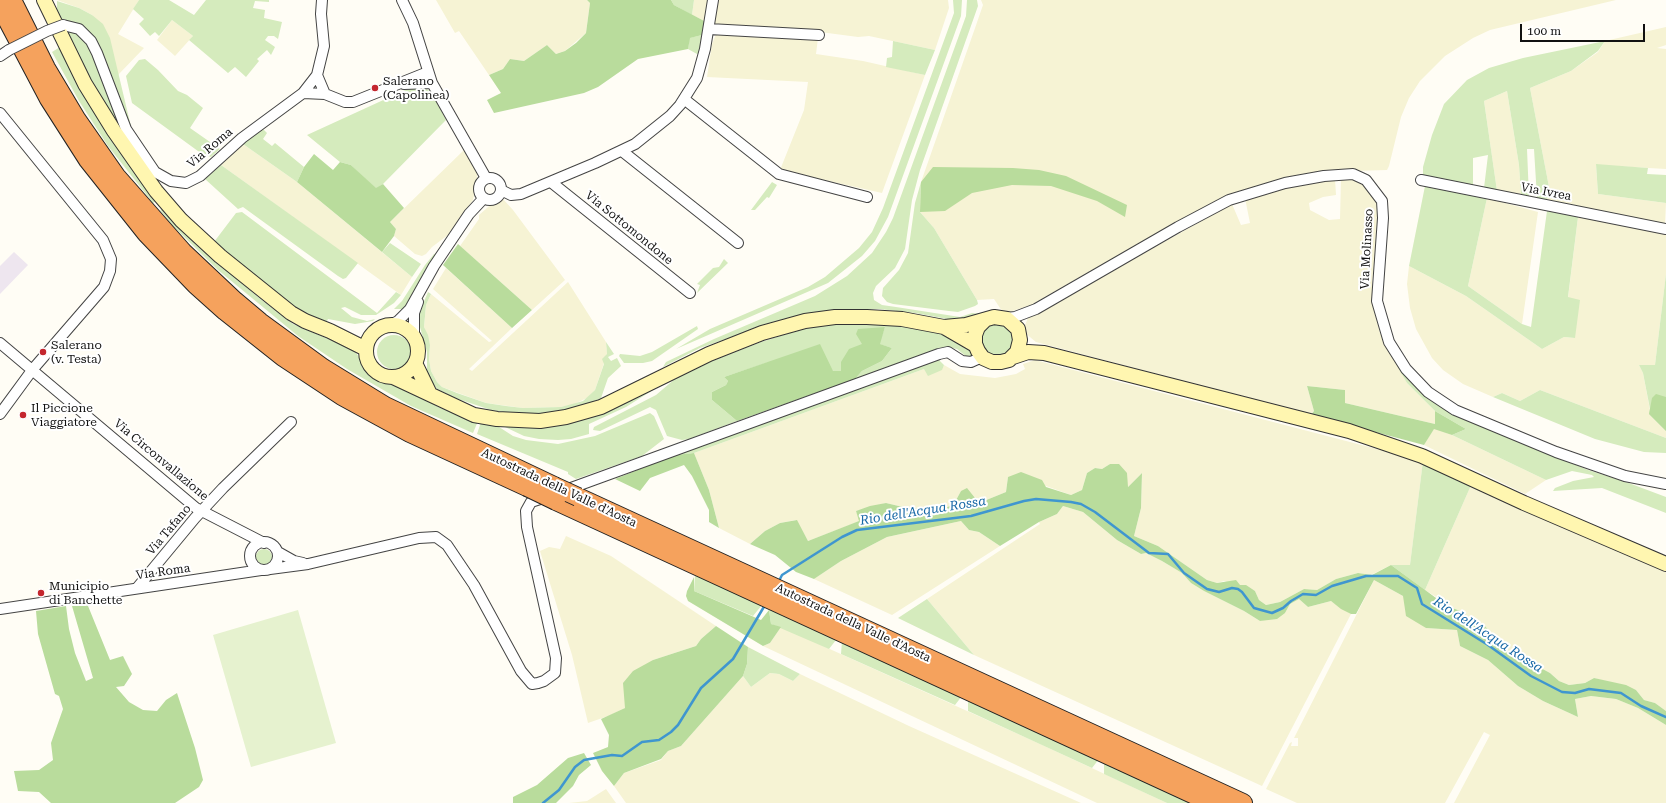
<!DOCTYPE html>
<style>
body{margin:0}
#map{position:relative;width:1666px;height:803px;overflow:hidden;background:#fffdf5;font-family:"Roboto Serif",serif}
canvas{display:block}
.scale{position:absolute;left:1520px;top:24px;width:125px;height:18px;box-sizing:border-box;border:2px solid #111;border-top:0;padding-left:5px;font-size:12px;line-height:14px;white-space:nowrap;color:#111;-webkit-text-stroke:3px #fff;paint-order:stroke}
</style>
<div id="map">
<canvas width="1666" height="803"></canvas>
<div class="scale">100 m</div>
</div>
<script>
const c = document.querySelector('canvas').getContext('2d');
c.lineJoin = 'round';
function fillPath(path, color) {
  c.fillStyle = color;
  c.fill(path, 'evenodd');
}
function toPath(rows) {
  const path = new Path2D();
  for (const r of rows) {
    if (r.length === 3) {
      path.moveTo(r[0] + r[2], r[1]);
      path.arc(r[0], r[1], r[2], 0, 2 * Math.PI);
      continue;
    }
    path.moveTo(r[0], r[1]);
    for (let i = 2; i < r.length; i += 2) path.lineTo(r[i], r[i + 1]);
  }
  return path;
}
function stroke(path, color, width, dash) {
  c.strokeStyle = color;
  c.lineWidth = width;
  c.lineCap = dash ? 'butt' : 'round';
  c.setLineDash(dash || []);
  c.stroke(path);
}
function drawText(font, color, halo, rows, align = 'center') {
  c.font = font + ' "Roboto Serif",serif';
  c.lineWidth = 4;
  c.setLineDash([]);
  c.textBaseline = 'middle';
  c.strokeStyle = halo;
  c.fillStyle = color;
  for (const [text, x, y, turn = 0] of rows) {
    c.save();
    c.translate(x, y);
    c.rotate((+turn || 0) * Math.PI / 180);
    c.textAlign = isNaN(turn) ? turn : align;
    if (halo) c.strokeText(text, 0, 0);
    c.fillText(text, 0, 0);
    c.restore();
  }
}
fillPath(toPath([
 [14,252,28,265,0,294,0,266]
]), '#eee6ef');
fillPath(toPath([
 [57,0,139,0,118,34,144,48,118,75,115,64,92,15,79,8],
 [436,0,587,0,590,3,586,33,565,51,556,54,547,45,524,61,510,59,503,69,489,75,459,31,455,33],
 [694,0,710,0,706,22,692,15],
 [713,0,948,0,949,8,935,50,869,36,858,37,820,32,709,26],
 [981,0,1616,0,1490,30,1473,38,1445,56,1420,81,1409,98,1401,117,1389,166,1387,170,1321,172,1303,175,1263,184,1227,197,1092,270,1031,305,1009,312,1002,311,994,299,977,300,934,228,920,212,921,182,974,31,983,5],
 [172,20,193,36,175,56,157,40],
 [1666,27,1666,45,1657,48,1666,49,1666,169,1596,165,1598,194,1666,203,1665,224,1547,200,1549,187,1530,88,1571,71,1598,52,1605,41],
 [717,32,818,38,816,54,863,61,925,75,882,193,780,170,804,110,808,82,707,77,712,44],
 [1507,91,1519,165,1521,194,1497,191,1484,101],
 [243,144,297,182,412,277,401,295,221,165],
 [464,150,477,169,477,178,473,200,448,235,432,247,426,254,422,256,415,254,394,236,396,229,390,222],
 [1341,178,1353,179,1362,184,1369,189,1378,204,1380,213,1372,281,1373,306,1380,333,1407,383,1435,411,1435,424,1345,403,1345,390,1307,386,1314,411,1311,415,1036,342,1025,333,1025,325,1028,318,1232,204,1241,225,1250,223,1245,198,1262,192,1335,179,1336,195,1323,197,1309,203,1310,210,1329,220,1340,219],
 [1487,198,1538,212,1522,324,1468,286],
 [503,199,513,210,565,280,532,310,460,246,479,219,479,215,495,201],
 [1578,217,1666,234,1666,274,1655,365,1639,365,1643,373,1650,410,1649,414,1666,431,1666,438,1540,390,1520,401,1502,393,1493,397,1463,384,1443,370,1432,358,1416,329,1410,308,1407,284,1409,266,1466,296,1542,349,1564,337,1575,338,1568,298],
 [446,268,512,328,469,369,472,371,568,282,606,342,607,354,595,390,587,398,574,404,561,407,523,408,486,403,442,387,437,382,431,371,429,359,430,345,424,327,426,305,431,294,489,342,492,341,433,289],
 [1035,360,1423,461,1410,565,1391,565,1371,575,1358,573,1336,579,1317,590,1304,589,1280,602,1266,605,1259,600,1255,591,1224,581,1217,583,1207,580,1158,546,1134,536,1141,508,1142,473,1128,487,1110,464,1102,469,1095,468,1087,473,1082,490,1071,495,1046,486,1008,477,1006,492,979,503,961,491,955,502,942,511,925,508,907,508,886,503,856,511,860,521,808,541,796,520,780,523,765,531,750,544,719,528,709,490,694,453,924,369,941,370,944,365,960,374,995,378,1016,374,1025,369,1023,364],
 [1434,428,1452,435,1546,480,1525,494,1424,445],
 [1472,483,1528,511,1666,572,1666,711,1655,703,1644,700,1636,690,1594,678,1585,683,1569,685,1559,681,1550,673,1539,667,1529,665,1516,659,1503,647,1484,625,1470,620,1463,612,1447,606,1441,600,1425,590],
 [1063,506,1083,512,1117,540,1141,554,1146,553,1162,561,1182,573,1191,583,1204,591,1244,611,1260,621,1285,613,1290,604,1299,599,1308,607,1331,601,1351,614,1262,786,974,655,927,599,1040,524,1039,522,1057,514],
 [961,521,969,530,979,532,1000,546,892,615,814,579,841,561,887,537],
 [566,536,611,556,716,626,701,639,696,646,653,660,625,708,611,715,588,723,572,655,540,551,549,547,560,549],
 [1374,580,1403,596,1426,628,1457,630,1460,646,1488,660,1518,686,1543,701,1578,717,1575,699,1591,696,1616,699,1638,708,1666,725,1666,803,1454,803,1490,735,1484,732,1445,803,1297,803,1266,789,1290,743,1292,742,1291,746,1298,746,1298,738,1294,738],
 [781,627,1038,743,1167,803,1097,803,763,646,770,643],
 [770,673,779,674,793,681,800,674,909,726,1081,803,626,803,614,786,624,773,661,760,668,751,681,746,743,676,751,687],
 [606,789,616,803,569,803,587,801]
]), '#f6f3d4');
fillPath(toPath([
 [139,0,169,0,194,15,206,0,269,0,269,2,255,1,253,8,265,10,264,18,282,22,278,39,274,36,268,36,265,40,275,47,271,55,267,50,257,59,259,61,246,77,235,67,228,73,189,40,193,36,172,20,159,36,155,32,150,36,139,24,144,19,133,9],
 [671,0,694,0,692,15,674,5],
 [953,0,962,0,961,16,888,217,875,241,862,256,828,283,676,349,710,329,808,287,825,277,859,248,872,232,883,208,954,13],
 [967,0,977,0,978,6,920,170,912,200,905,249,895,268,876,286,873,293,874,300,882,305,896,307,960,317,972,313,983,314,958,321,915,313,879,309,829,310,805,315,737,335,700,348,663,367,666,362,714,339,815,296,847,276,872,253,886,232,893,218,966,16],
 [57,1,79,8,92,15,103,24,110,38,132,131,116,92,106,61,97,41,83,26,63,19,57,20],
 [66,30,77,34,85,40,90,48,122,131,102,103],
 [702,35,701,52,697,54,688,49,689,38],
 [893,41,935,50,925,75,886,67,887,58,892,57],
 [1605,41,1598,51,1571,71,1530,88,1549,187,1547,200,1537,198,1534,149,1527,149,1529,197,1521,194,1519,165,1507,91,1484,101,1497,191,1484,188,1488,155,1473,158,1473,185,1423,177,1423,167,1432,135,1444,104,1467,80,1489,68,1523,58],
 [60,47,156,201,153,203,108,146,79,101,52,52],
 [145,59,158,70,178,91,187,95,203,108,190,128,220,149,211,157,202,154,132,103,126,76,139,60],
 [415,87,424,87,433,94,446,120,383,184,376,189,351,165,340,162,307,135,403,91],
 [263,129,267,133,263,139,272,146,275,143,304,167,297,182,243,144],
 [1596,164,1648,168,1647,174,1666,175,1666,203,1598,194],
 [221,165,358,263,346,278,343,279,338,276,243,207,238,209,205,179],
 [772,182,777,185,769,198,767,197,755,210,751,210],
 [921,182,920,212,934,228,977,300,978,304,975,306,958,312,949,311,893,304,887,302,882,296,883,288,899,270,908,253,915,203],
 [1425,186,1487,198,1468,286,1522,324,1531,327,1547,211,1578,217,1568,297,1580,300,1575,338,1564,337,1542,349,1466,296,1409,266],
 [162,209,185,234,210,256,258,297,293,324,354,350,370,372,377,379,398,384,438,407,478,421,473,433,411,406,347,369,298,336,218,270,173,226,160,210],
 [242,212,377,313,396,292,401,295,394,303,376,315,361,315,345,307,341,308,352,317,367,321,375,319,373,321,355,324,328,319,325,325,293,308,214,242,236,213],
 [390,243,421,264,412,277,382,252],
 [437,253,426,269,409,303,404,309,394,309,402,301,425,265,434,254],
 [724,259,728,263,697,293,700,285,697,284,713,268,719,267],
 [1666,274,1666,431,1649,414,1650,409,1643,373,1639,365,1655,365],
 [428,292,431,294,426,305,424,327,428,335,430,345,429,359,431,371,437,382,442,387,457,393,486,403,506,406,523,408,561,407,583,401,595,390,604,364,602,359,607,354,606,342,614,354,608,357,611,361,617,358,621,366,608,378,601,398,588,404,563,411,537,414,516,414,491,410,458,399,437,389,427,375,427,352,418,320,419,313],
 [835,323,918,326,961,338,975,355,967,357,957,349,946,347,939,348,855,379,862,371,882,361,892,348,879,344,885,327,863,344,841,372,769,362,724,377,728,381,726,385,712,392,712,400,737,421,689,439,682,440,667,436,656,410,650,407,600,431,593,430,594,427,656,395,676,378,707,363,761,342,809,327],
 [997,340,16],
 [697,326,698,329,652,361,643,363,624,363,619,356,620,354,640,356,652,352],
 [394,352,17],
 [938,359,944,365,942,370,928,376,924,369,694,453,675,455],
 [1396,364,1420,392,1454,414,1588,470,1626,482,1666,497,1666,513,1602,488,1553,491,1555,488,1573,481,1594,477,1592,475,1572,471,1546,480,1452,435,1466,429,1435,411,1407,383],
 [661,385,626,407,589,424,589,434,571,439,558,440,539,439,524,436,505,427,538,427],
 [1540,390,1666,438,1666,453,1644,452,1595,439,1493,397,1502,393,1520,401],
 [650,413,654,416,664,439,642,456,576,479,568,474,568,472,477,434,481,422,496,425,513,436,526,440,558,444,595,436],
 [1423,461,1472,483,1425,590,1391,565,1410,565],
 [264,557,8],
 [695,575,762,605,753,616,694,591],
 [927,599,974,655,898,618],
 [770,609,836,640,829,649,771,624,769,610],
 [842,641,962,696,955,705,841,654],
 [748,647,800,674,793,681,779,674,770,673,751,687,743,676,747,664],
 [968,700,1099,759,1092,768,968,711],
 [1104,762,1193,803,1167,803,1104,774]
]), '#d5ebbd');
fillPath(toPath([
 [587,0,671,0,674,5,706,22,702,35,690,38,688,49,638,59,598,87,584,93,494,113,487,100,501,93,489,75,503,69,510,59,524,61,547,45,556,54,565,51,576,43,586,33,590,3],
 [314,154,333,170,340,162,351,165,376,188,383,184,404,208,390,222,396,229,394,236,382,252,297,182,304,167],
 [933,167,1013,168,1039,170,1066,176,1127,205,1125,217,1097,201,1051,186,1012,185,972,193,945,211,920,212,921,182],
 [458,244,532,310,512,328,443,265],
 [885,327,880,344,892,348,882,361,862,371,855,379,737,421,712,400,712,392,726,385,728,381,724,377,820,344,833,371,841,371,841,362,849,349,862,344,856,334,858,329],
 [1307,386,1345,390,1345,403,1435,424,1435,411,1466,429,1452,435,1434,429,1424,445,1311,415,1314,411],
 [1656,394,1666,397,1666,431,1649,414,1652,398],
 [694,453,709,490,719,528,709,522,709,510,692,476,684,465,650,478,640,491,615,479,675,455],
 [1110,464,1119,464,1127,473,1128,487,1142,473,1141,508,1134,536,1158,546,1207,580,1217,583,1236,580,1240,585,1246,585,1255,591,1259,600,1266,605,1280,602,1304,589,1317,590,1336,579,1358,573,1372,575,1391,565,1447,606,1463,612,1470,620,1484,625,1503,647,1516,659,1529,665,1539,667,1550,673,1559,681,1569,685,1585,683,1594,678,1626,685,1636,690,1644,700,1655,703,1666,711,1666,725,1638,708,1616,699,1591,696,1575,699,1578,717,1543,701,1518,686,1488,660,1460,646,1457,630,1426,628,1406,616,1403,596,1374,580,1356,614,1351,614,1341,609,1331,601,1308,607,1299,599,1290,604,1285,613,1277,619,1260,621,1244,611,1204,591,1191,583,1182,573,1162,561,1146,553,1141,554,1117,540,1083,512,1063,506,1057,514,1039,522,1000,546,979,532,969,530,961,521,887,537,841,561,814,579,796,572,775,555,750,544,765,531,780,523,797,520,808,541,859,521,856,511,870,506,886,503,907,508,925,508,942,511,955,502,961,491,967,488,979,503,1006,492,1008,477,1021,472,1042,480,1046,487,1071,495,1082,490,1087,473,1095,468,1102,469],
 [694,577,694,591,761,620,769,610,771,624,781,627,770,643,763,646,688,601,686,596,687,591],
 [86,601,110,660,123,656,132,674,124,686,116,687,129,702,143,710,157,711,166,700,177,693,195,748,203,780,199,787,175,803,51,803,39,792,18,791,14,771,39,770,53,760,51,743,63,709,59,696,55,694,38,634,36,611,66,606,69,629,75,653,86,681,93,678,72,606],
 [716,626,748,647,747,664,743,676,681,746,668,751,661,759,624,773,614,786,602,771,593,753,608,747,609,735,601,719,625,708,623,683,633,671,653,660,696,646,701,639],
 [584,753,591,765,579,775,573,786,556,803,513,803,513,797,537,785,568,758]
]), '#b9dc9c');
fillPath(toPath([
 [298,610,336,743,251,767,213,635]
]), '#e6f2cf');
stroke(toPath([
 [779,581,782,575,842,537,857,530,971,516,1024,501,1036,499,1071,502,1081,504,1095,512,1149,553,1168,554,1184,573,1207,589,1219,592,1232,588,1238,589,1242,592,1254,608,1272,613,1283,608,1291,601,1303,594,1316,595,1332,586,1366,576,1398,576,1417,588,1422,604,1488,645,1531,676,1562,692,1575,693,1589,689,1621,693,1641,706,1666,717],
 [543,803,559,790,575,767,584,760,612,755,622,756,642,742,659,740,671,732,678,725,701,688,733,659,765,605]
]), '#3f96cf', 2.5);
const street = toPath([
 [402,0,413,23,432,83,486,178],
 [63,25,79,29,91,41,97,53,126,129,155,172,171,181,186,183,200,176,242,138,303,93,317,75,324,46,321,14,322,0],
 [709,29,819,35],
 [0,56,9,50],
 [317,75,325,94],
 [404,84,432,83],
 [303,93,325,94,345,102,353,102,428,72],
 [684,99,779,174,867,197],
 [0,113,103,240,111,259,110,271,104,287,33,369,0,414],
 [622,151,738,243],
 [490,189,11],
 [1421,180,1666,229],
 [551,182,690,293],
 [501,190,511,195,521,194,595,163,635,144,670,116,680,105,697,78,705,49,713,0],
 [1006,318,1015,317,1036,309,1178,227,1229,200,1285,183,1324,176,1353,174,1366,180,1382,201,1383,218,1377,301,1389,342,1406,369,1428,392,1455,410,1556,452,1625,476,1666,484],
 [390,325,398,321,410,309,434,266,469,214,484,198],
 [414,337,414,313,418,302],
 [0,343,196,508,264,543],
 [563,491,939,354,948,352,962,361,971,362,982,357],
 [264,556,14],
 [278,552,294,561,303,563],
 [270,569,308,564,419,538,436,537,447,545,474,585,521,671,532,684,538,683,544,681,555,673,556,658,527,527,526,511,531,502,546,497],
 [137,588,195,518,223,488,291,422],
 [0,609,261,570]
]);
const secondary = toPath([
 [44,0,85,84,114,131,156,191,181,220,220,256,291,313,305,321,330,331,366,349],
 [392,351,26],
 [944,327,966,325,994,317,1007,319,1018,329,1020,340,1017,352,1009,360,1001,362,992,362,983,358,978,351,975,344,975,335,978,327,985,320],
 [1013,357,1028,352,1044,353,1349,431,1422,456,1524,503,1666,564],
 [415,363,430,394],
 [393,377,474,415,497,419,540,421,566,417,601,407,709,354,762,333,805,321,835,317,867,317,902,319,944,327,975,345]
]);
const highway = toPath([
 [12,0,46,68,77,120,116,176,183,252,235,301,260,322,323,368,385,406,554,486],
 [0,6,49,99,88,160,146,233,196,285,225,311,283,357,342,396,410,433,527,487],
 [578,497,1243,803],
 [556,501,1212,803]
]);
stroke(street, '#444', 12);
stroke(secondary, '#333', 16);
stroke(highway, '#222', 20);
stroke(street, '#fff', 10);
stroke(secondary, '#fff6b0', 14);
stroke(highway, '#f5a25d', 18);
const streetBridge = toPath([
 [9,50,47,31,63,25]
]);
const highwayBridge = toPath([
 [554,486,578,497],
 [527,487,556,501]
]);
stroke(streetBridge, '#444', 12, []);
stroke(highwayBridge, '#222', 20, []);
stroke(streetBridge, '#fff', 10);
stroke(highwayBridge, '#f5a25d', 18);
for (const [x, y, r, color] of [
 [375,88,4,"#c4262e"],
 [43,352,4,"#c4262e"],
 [23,415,4,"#c4262e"],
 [41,593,4,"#c4262e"]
]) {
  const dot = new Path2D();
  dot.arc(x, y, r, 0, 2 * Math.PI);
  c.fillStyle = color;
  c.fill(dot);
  stroke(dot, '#fff', 1.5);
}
drawText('12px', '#111', '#fff', [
 ["Salerano",383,81],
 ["(Capolinea)",383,95],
 ["Salerano",51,345],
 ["(v. Testa)",51,359],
 ["Il Piccione",31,408],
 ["Viaggiatore",31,422],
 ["Municipio",49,586],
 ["di Banchette",49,600]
], 'left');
drawText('12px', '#111', '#fff', [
 ["Via Roma",210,148,-40],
 ["Via Ivrea",1546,192,11],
 ["Via Sottomondone",629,228,39],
 ["Via Molinasso",1367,249,-87],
 ["Via Circonvallazione",161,460,40],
 ["Autostrada della Valle d'Aosta",559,488,25],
 ["Via Tafano",169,530,-50],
 ["Via Roma",163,572,-8],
 ["Autostrada della Valle d'Aosta",853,623,25]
]);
drawText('italic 13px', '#1768a6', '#fff', [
 ["Rio dell'Acqua Rossa",923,511,-9],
 ["Rio dell'Acqua Rossa",1488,635,33]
]);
</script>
